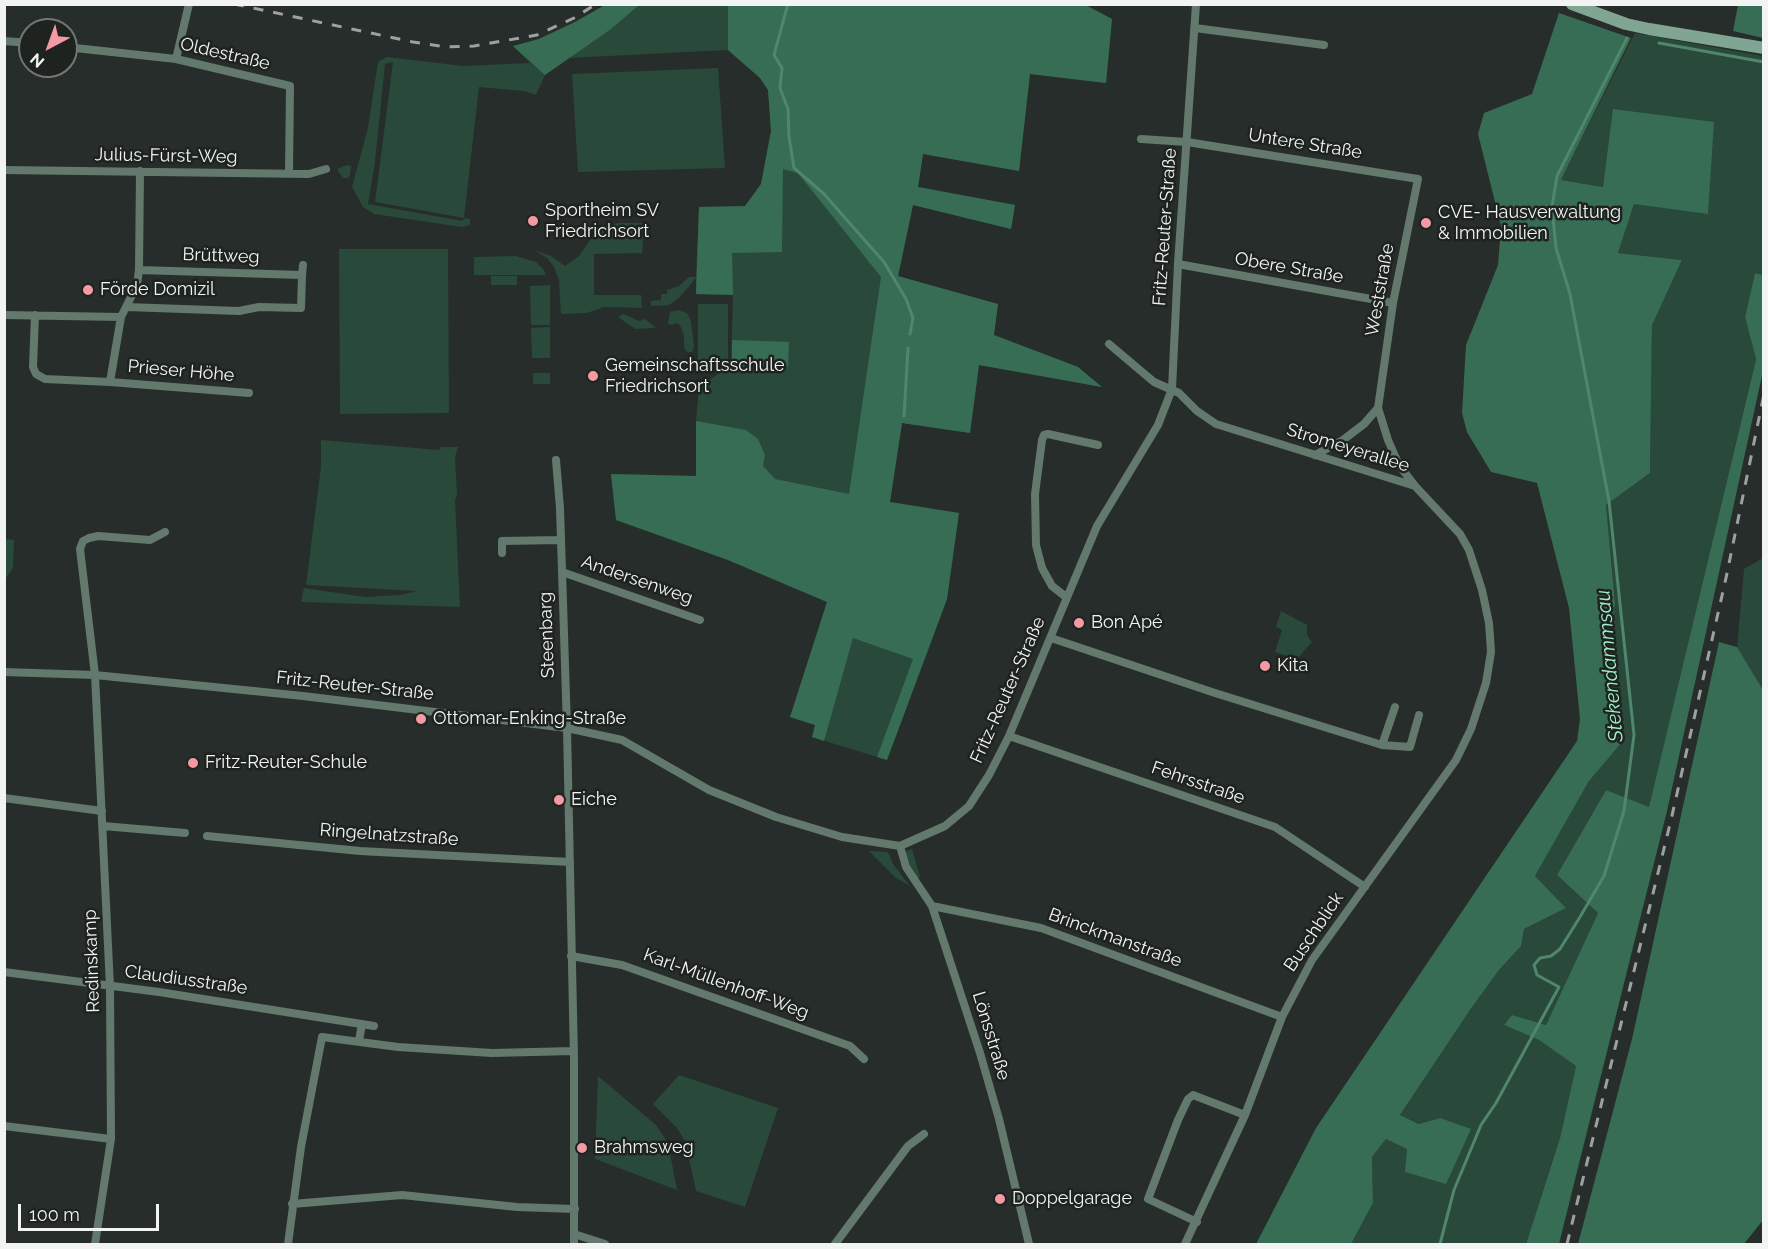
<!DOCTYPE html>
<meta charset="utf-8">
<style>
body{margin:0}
#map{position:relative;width:1768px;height:1249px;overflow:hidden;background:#272d2a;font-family:Raleway,sans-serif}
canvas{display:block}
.frame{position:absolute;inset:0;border:6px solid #f1f4f2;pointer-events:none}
.north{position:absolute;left:18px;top:18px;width:60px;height:60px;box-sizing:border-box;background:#1e2320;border:2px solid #727774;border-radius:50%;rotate:221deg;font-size:16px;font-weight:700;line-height:24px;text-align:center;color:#f1f4f2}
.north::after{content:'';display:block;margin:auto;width:21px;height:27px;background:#f49aa5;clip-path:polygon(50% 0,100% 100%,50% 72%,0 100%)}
.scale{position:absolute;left:18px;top:1204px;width:141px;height:27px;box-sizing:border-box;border:3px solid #f1f4f2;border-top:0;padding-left:8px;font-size:18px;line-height:21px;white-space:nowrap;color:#f1f4f2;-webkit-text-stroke:4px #1e2320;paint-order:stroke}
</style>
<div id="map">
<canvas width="1768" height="1249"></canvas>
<div class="frame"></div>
<div class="north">N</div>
<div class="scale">100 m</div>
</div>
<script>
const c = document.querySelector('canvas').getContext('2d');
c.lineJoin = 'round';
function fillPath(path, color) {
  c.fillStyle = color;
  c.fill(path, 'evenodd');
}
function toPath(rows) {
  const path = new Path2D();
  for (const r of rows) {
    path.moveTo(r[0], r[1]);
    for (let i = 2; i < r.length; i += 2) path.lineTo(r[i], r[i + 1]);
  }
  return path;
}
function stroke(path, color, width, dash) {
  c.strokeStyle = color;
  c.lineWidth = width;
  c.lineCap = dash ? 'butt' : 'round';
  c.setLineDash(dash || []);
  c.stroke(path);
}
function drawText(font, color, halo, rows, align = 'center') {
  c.font = font + ' Raleway,sans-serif';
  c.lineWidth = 5;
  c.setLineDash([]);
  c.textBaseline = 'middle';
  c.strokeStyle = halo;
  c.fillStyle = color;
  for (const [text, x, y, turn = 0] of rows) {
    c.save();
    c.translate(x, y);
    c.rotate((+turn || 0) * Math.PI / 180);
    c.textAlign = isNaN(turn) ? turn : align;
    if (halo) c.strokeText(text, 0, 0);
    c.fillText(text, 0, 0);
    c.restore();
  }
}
fillPath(toPath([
 [1085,4,1112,19,1106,83,1030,74,1019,171,923,154,918,187,1015,205,1011,229,913,205,898,277,998,304,994,335,1078,367,1102,387,979,365,970,433,902,423,890,502,959,513,947,599,887,760,812,737,815,725,790,717,827,602,728,560,616,520,611,474,696,476,696,421,699,387,731,365,733,295,696,294,696,278,680,297,669,305,651,306,651,301,661,300,661,294,667,294,667,290,679,286,689,277,696,277,699,207,745,206,761,184,771,131,768,90,760,78,728,50,569,58,545,75,536,95,524,91,479,87,464,218,470,219,470,225,462,227,374,214,363,207,352,187,368,128,377,68,379,61,387,57,463,66,530,63,513,46,539,39,575,22,605,5],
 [393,62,375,202,464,218,463,221,368,204,375,162,385,64],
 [1635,33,1763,56,1763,275,1755,273,1745,317,1756,358,1649,808,1606,790,1557,875,1598,913,1546,1025,1512,1015,1504,1025,1539,1040,1576,1066,1560,1138,1526,1244,1351,1244,1373,1203,1372,1157,1386,1139,1408,1149,1440,1118,1420,1124,1400,1115,1470,1010,1499,970,1521,946,1524,929,1566,908,1535,876,1589,781,1624,740,1607,666,1615,603,1606,505,1650,473,1652,324,1682,260,1618,253,1634,204,1603,187,1561,180],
 [718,68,725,168,578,172,572,74],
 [347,165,351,166,350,175,348,178,343,178,337,169],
 [619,223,644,223,642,253,594,254,594,295,641,295,642,308,604,307,587,313,561,314,559,280,554,267,547,258,534,250,551,256,565,266,579,256,594,234,605,226],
 [448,249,449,413,340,414,339,249],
 [516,256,536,262,544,270,546,275,474,275,474,257],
 [491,276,517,276,517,285,491,285],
 [550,285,550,325,531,325,530,286],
 [698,304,728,304,728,362,698,362],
 [678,310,687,313,691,321,694,347,692,352,687,352,684,347,684,336,680,325,675,323,673,325,668,324,670,312],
 [623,314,639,321,645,319,656,328,635,329,618,317],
 [550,327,550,358,532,358,531,328],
 [533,373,550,373,550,384,533,384],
 [321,440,439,450,441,447,458,447,455,457,457,494,455,500,460,607,301,602,304,588,365,597,400,595,417,591,306,585,321,467],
 [4,539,14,540,13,568,6,578],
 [1763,558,1763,690,1737,648,1744,569],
 [1281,611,1307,625,1307,635,1312,642,1297,659,1275,652,1282,630,1276,627],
 [912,849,920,877,917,878,908,864,904,852],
 [869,851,888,852,893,864,910,886,896,878],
 [679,1075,778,1108,745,1207,696,1191,685,1141,676,1127,653,1104],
 [598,1076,656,1125,668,1143,677,1190,595,1159]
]), '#29493a');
fillPath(toPath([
 [605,5,639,5,611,29,545,75,513,46,539,39,575,22],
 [1085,5,1112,19,1106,83,1030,74,1019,171,923,154,918,187,1015,205,1011,229,913,205,898,276,998,304,994,335,1078,367,1102,387,979,365,970,433,902,423,890,502,959,513,947,599,887,760,877,757,913,659,853,638,824,741,812,737,815,725,790,717,827,602,728,560,616,520,611,474,696,476,696,421,746,430,758,439,765,455,763,466,775,479,849,494,881,277,798,173,783,169,782,252,732,253,733,295,696,294,699,207,745,206,761,184,771,131,768,90,760,78,728,50,728,5],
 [1738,5,1763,5,1763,38,1733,31],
 [1559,13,1631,38,1561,180,1603,187,1613,109,1714,122,1708,214,1634,204,1618,253,1682,260,1652,325,1650,473,1606,505,1615,603,1607,666,1624,740,1589,781,1535,876,1566,908,1524,929,1521,946,1499,970,1470,1010,1400,1115,1419,1124,1440,1118,1471,1129,1446,1184,1405,1172,1407,1149,1386,1139,1372,1157,1373,1203,1351,1244,1256,1244,1316,1128,1577,741,1580,719,1569,608,1537,483,1491,472,1467,432,1462,413,1466,345,1498,265,1501,226,1478,134,1484,113,1532,94],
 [1755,273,1763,275,1763,371,1667,811,1559,1244,1526,1244,1560,1138,1576,1066,1539,1040,1504,1025,1512,1015,1546,1025,1598,913,1557,875,1606,790,1649,807,1756,359,1745,317],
 [732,340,789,342,788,367,732,365],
 [1719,642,1737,647,1763,690,1763,1220,1744,1244,1578,1244,1632,1039]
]), '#366d54');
stroke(toPath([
 [788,4,774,55,782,68,780,88,788,109,789,137,794,168,824,194,884,262,906,299,913,318,910,334],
 [1659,43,1764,62],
 [904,416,908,348],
 [1440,1244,1454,1190,1481,1125,1496,1103,1559,987,1537,975,1534,965,1540,958,1551,956,1560,949,1580,917,1604,876,1624,811,1634,735,1609,501,1570,294,1556,248,1552,207,1557,176,1627,38]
]), '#50866c', 3);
stroke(toPath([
 [1195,28,1324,45],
 [4,41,30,43],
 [66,47,176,59,290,86,289,173],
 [176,59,189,4],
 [1141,139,1187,142,1418,179,1393,303,1378,408,1388,440,1399,465,1415,486],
 [4,170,309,174,326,169],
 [1178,264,1393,303],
 [139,270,302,275,303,265],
 [127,307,239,311,259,307,301,308,302,275],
 [4,315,121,317],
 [35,315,33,367,36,374,45,379,110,382,121,317,137,285,139,270,140,171],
 [1109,344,1154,382,1179,393,1197,411,1216,424,1415,486,1460,534,1469,550,1482,590,1489,623,1491,652,1486,683,1471,729,1456,760,1312,960,1282,1017,1245,1115,1185,1244],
 [110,382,249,393],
 [1315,455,1343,440,1364,424,1378,408],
 [556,460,560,508,567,728,574,1059,574,1244],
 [502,553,502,541,560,540],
 [562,572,700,620],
 [1066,597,1052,586,1042,568,1036,545,1035,494,1042,440,1044,435,1048,434,1098,445],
 [1051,638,1215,693,1382,745,1410,747,1419,715],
 [4,672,95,675,303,696,567,728,622,740,709,790,776,817,842,837,900,846,945,826,969,806,989,775,1009,736,1097,526,1158,425,1172,389,1178,264,1196,4],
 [1009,736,1275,827,1365,887],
 [1382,745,1395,707],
 [4,798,102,811],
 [103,826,185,833],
 [207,836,360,851,570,862],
 [900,846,906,867,932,906,980,1053,999,1119,1029,1244],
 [932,906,1041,928,1282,1017],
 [571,956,622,965,850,1046,864,1059],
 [4,972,159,992,374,1026],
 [359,1041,362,1024],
 [4,1126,111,1139],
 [292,1204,402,1195,517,1207,575,1209],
 [1197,1222,1148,1199,1178,1120,1188,1099,1193,1095,1245,1115],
 [574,1234,605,1244],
 [95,1244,111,1139,110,987,95,675,80,549,83,541,89,538,98,536,150,540,165,532],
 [288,1244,301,1147,322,1037,398,1047,492,1053,574,1051],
 [835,1244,908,1146,924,1134]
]), '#63796d', 8);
stroke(toPath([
 [1572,4,1626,24,1649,29,1764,48]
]), '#81a593', 12);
stroke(toPath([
 [234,4,413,42,446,47,474,46,537,35,574,18,596,4],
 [1567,1244,1671,820,1726,578,1764,394]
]), '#9da19f', 3, [10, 10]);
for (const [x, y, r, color] of [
 [533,221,6,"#f49aa5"],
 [1426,223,6,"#f49aa5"],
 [88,290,6,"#f49aa5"],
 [593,376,6,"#f49aa5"],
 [1079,623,6,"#f49aa5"],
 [1265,666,6,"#f49aa5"],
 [421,719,6,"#f49aa5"],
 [193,763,6,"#f49aa5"],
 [559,800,6,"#f49aa5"],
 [582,1148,6,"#f49aa5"],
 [1000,1199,6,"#f49aa5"]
]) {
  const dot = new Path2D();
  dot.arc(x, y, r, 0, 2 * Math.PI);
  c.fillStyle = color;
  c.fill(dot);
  stroke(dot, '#1e2320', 2);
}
drawText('18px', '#f1f4f2', '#1e2320', [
 ["Oldestraße",225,54,13],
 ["Untere Straße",1305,144,9],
 ["Julius-Fürst-Weg",166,156,1],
 ["Fritz-Reuter-Straße",1165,227,-86],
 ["Brüttweg",221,256,2],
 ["Obere Straße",1289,268,10],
 ["Weststraße",1380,290,-80],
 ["Prieser Höhe",181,371,5],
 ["Stromeyerallee",1348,448,17],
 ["Andersenweg",637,580,19],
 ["Steenbarg",547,635,-92],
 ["Fritz-Reuter-Straße",355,686,6],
 ["Fritz-Reuter-Straße",1008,690,-66],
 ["Fehrsstraße",1198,783,19],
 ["Ringelnatzstraße",389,835,4],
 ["Buschblick",1314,932,-56],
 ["Brinckmanstraße",1115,938,20],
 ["Redinskamp",92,961,-92],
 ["Claudiusstraße",186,980,8],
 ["Karl-Müllenhoff-Weg",726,984,20],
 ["Lönsstraße",991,1036,73]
]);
drawText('18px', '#f1f4f2', '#1e2320', [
 ["Sportheim SV",545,211],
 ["Friedrichsort",545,232],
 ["CVE- Hausverwaltung",1438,213],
 ["& Immobilien",1438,234],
 ["Förde Domizil",100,290],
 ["Gemeinschaftsschule",605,366],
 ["Friedrichsort",605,387],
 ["Bon Apé",1091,623],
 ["Kita",1277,666],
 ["Ottomar-Enking-Straße",433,719],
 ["Fritz-Reuter-Schule",205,763],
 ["Eiche",571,800],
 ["Brahmsweg",594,1148],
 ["Doppelgarage",1012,1199]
], 'left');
drawText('italic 20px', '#9df2c8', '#1e2320', [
 ["Stekendammsau",1610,666,-95]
]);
</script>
